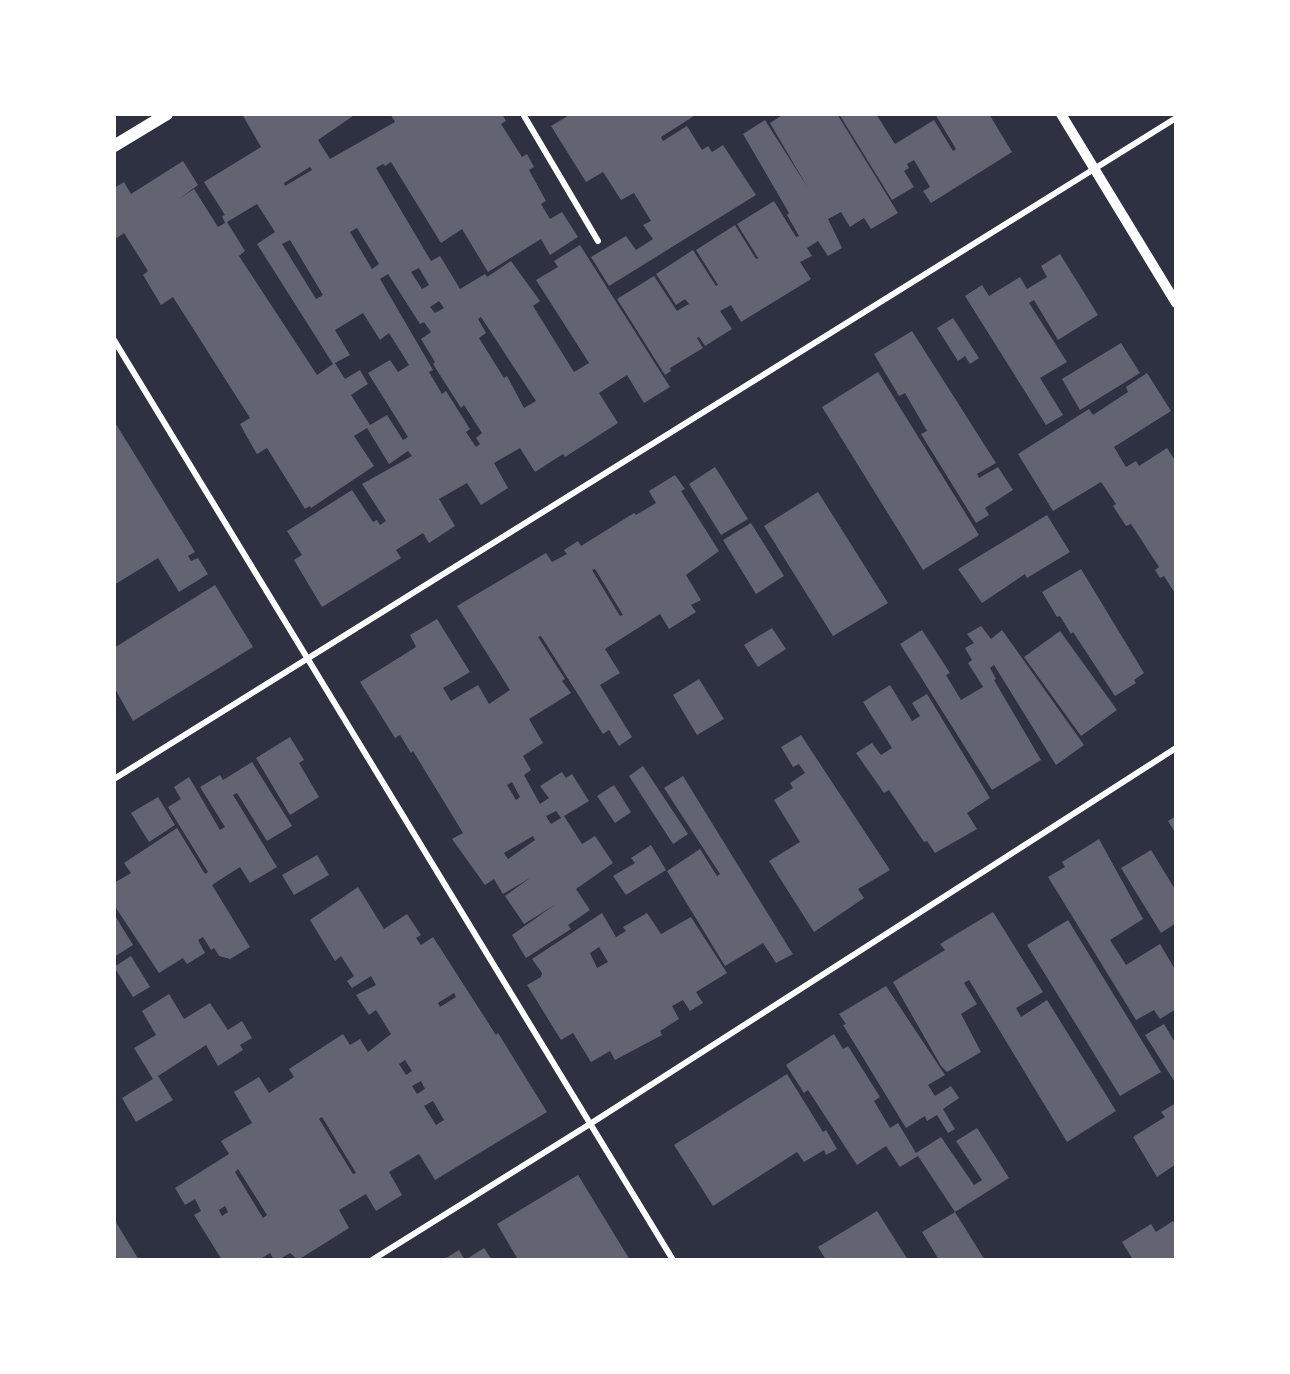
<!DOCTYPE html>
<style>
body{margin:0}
#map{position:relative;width:1290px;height:1374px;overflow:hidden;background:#2d3142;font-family:"Fira Sans",sans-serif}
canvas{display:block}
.frame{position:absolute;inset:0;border:116px solid #fff;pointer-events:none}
</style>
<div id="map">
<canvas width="1290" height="1374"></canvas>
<div class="frame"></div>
</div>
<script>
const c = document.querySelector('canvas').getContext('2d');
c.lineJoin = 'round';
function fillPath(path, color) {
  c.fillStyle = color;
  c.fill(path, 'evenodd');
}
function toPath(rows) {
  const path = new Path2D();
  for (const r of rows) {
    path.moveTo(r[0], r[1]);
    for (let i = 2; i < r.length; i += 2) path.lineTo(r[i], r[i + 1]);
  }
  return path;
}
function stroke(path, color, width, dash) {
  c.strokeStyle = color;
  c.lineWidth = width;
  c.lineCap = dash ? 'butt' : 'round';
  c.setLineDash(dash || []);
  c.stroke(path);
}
fillPath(toPath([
 [242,114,351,114,353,116,318,140,330,159,395,122,390,114,502,114,506,121,501,124,522,157,527,154,534,167,529,170,546,201,541,204,550,219,562,212,578,237,550,255,541,239,488,272,462,229,441,243,391,162,385,166,383,164,376,168,425,251,431,261,440,256,460,289,485,274,487,277,511,261,540,301,533,306,574,372,589,363,536,280,558,267,554,261,580,245,670,387,644,403,627,375,599,393,618,423,565,457,563,454,535,472,520,448,494,463,508,488,481,505,467,483,439,499,455,526,429,543,423,533,396,550,401,558,322,607,294,560,302,555,287,531,352,490,373,522,377,520,380,525,386,521,362,484,412,456,408,451,389,464,367,428,354,436,374,466,311,508,310,506,305,509,267,448,257,454,247,437,240,424,250,418,173,297,161,305,143,275,148,271,124,233,114,240,114,188,124,182,131,194,183,161,198,185,179,199,194,189,218,227,225,223,222,216,225,215,204,182,261,147],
 [310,167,312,170,285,186,284,183],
 [257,204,275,232,257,244,333,364,317,375,239,256,245,251,227,222],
 [357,228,379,264,372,269,350,232],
 [290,240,323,295,316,299,282,244],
 [419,268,429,285,422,289,411,272],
 [388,274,420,324,424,322,431,332,421,339,435,362,433,364,461,408,464,405,482,433,476,438,480,444,476,447,466,432,470,429,446,391,442,394,429,372,433,370,380,279],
 [439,301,444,308,435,313,430,307],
 [363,313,380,340,389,333,409,365,398,372,390,360,368,373,408,437,403,440,387,415,370,425,351,395,368,384,360,370,345,379,335,363,350,355,335,330],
 [481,317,536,401,524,408,507,376,504,378,479,338,486,333,478,319],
 [571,114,697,114,661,137,663,141,687,126,702,150,708,146,712,152,723,145,756,195,609,286,591,257,626,236,636,250,653,239,643,225,651,221,634,193,621,200,603,172,586,182,551,126],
 [784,114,837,114,898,213,871,229,864,218,850,227,841,212,828,219,842,248,828,256,818,241,807,248,812,256,800,262,811,279,741,322,731,305,720,311,732,329,705,346,699,337,697,338,703,348,670,368,671,371,665,375,617,299,654,276,677,311,680,309,689,304,685,299,676,305,656,274,693,250,716,286,718,285,696,250,735,225,756,259,758,258,737,224,774,201,796,237,799,236,787,215,789,213,743,134,765,120,808,188,770,123],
 [839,114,876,114,895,144,934,120,953,151,956,149,935,114,989,114,1012,152,931,203,923,191,930,187,914,160,907,164,909,168,904,171,914,187,892,200],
 [1060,254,1098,315,1058,340,1034,300,1029,303,1067,362,1040,378,1063,415,1046,425,965,296,982,285,989,296,1020,277,1027,289,1047,277,1041,266],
 [953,318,979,358,970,364,965,356,958,361,937,328],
 [912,331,996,463,977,474,979,478,998,467,1013,490,985,508,989,515,976,523,921,434,927,431,905,393,899,396,874,354],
 [1121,343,1140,373,1080,410,1062,379],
 [878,372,979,535,923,570,822,407],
 [1147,373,1171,411,1114,447,1126,467,1136,461,1139,466,1167,448,1176,462,1176,556,1174,558,1176,595,1164,576,1160,578,1155,570,1159,567,1131,524,1126,526,1113,506,1116,504,1101,482,1053,511,1018,454,1089,409,1093,415,1128,392,1126,387],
 [114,421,195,552,188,556,191,561,198,558,208,574,179,592,158,558,114,585],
 [715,467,748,519,721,535,689,484],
 [675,475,685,489,681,491,719,551,686,575,701,600,691,605,696,612,669,629,660,614,605,649,620,673,600,685,632,737,619,746,609,730,603,734,541,636,538,637,565,679,562,681,571,693,529,719,543,743,523,756,531,770,524,775,540,804,549,798,540,786,562,772,566,778,572,774,589,801,564,816,582,844,595,836,613,863,576,889,590,910,568,925,571,929,526,958,512,935,556,904,524,924,505,896,530,878,503,894,494,879,485,885,452,839,463,833,413,751,411,753,400,735,395,738,360,682,416,647,410,635,437,619,470,672,443,688,451,701,478,685,489,704,510,690,457,606,546,553,552,562,567,554,564,550,578,541,581,546,634,513,636,515,656,503,649,491],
 [595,569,623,615,620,616,592,570],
 [512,782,520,797,516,800,507,785],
 [556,811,561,818,551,824,546,816],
 [533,836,535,840,508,859,504,853],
 [818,492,888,603,833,636,764,526],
 [1047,515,1070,552,1027,578,1025,574,982,603,958,569],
 [751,523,784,576,756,594,723,540],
 [1081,569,1144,673,1134,680,1136,683,1115,696,1073,632,1071,634,1060,616,1057,617,1042,592],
 [215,585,253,647,133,721,114,687,114,648],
 [981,626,991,639,1002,630,1084,745,1056,765,994,665,990,668,996,679,994,680,1041,760,992,790,900,644,922,630,950,673,946,675,961,700,983,687,968,663,972,660,965,648,974,643,967,634],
 [772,628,786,649,758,667,744,645],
 [1060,631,1117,710,1081,736,1024,657],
 [699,679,724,719,697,735,673,695],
 [890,685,912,721,920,716,912,703,927,694,990,798,967,813,977,829,935,853,927,841,924,842,889,790,884,793,856,753,872,743,881,755,892,748,863,702],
 [801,735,890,870,858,889,864,898,814,932,769,861,800,842,774,800,793,788,790,783,805,773,799,764,793,767,781,747],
 [290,737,304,760,299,763,319,797,290,815,256,758],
 [252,762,292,826,267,841,237,793,233,795,277,867,250,883,240,867,212,885,250,947,230,959,219,956,214,948,211,950,203,937,198,940,205,953,187,964,183,958,159,973,114,905,114,883,131,873,124,863,177,828,205,874,208,872,168,807,181,799,174,787,189,777,220,830,225,827,200,787,220,775,223,780],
 [643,766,688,834,673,844,629,776],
 [683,776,789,948,793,954,776,963,763,943,725,966,667,871,700,849,717,876,720,874,664,788],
 [614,785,631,812,615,823,597,796],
 [158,797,175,825,149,842,131,813],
 [1176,816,1176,834,1168,821],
 [1099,839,1143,919,1110,940,1126,965,1160,944,1176,971,1176,1009,1160,1019,1154,1010,1136,1020,1048,877,1065,867,1062,862],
 [651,845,666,870,626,895,613,876,635,863,631,858],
 [1151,850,1176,891,1176,923,1161,933,1121,868],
 [317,855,329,875,294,895,282,875],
 [358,887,384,929,407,914,421,935,416,938,421,945,433,937,496,1035,498,1033,547,1112,435,1180,419,1154,389,1172,402,1195,376,1211,366,1194,339,1210,349,1228,298,1260,290,1253,278,1260,274,1260,270,1253,259,1260,222,1260,194,1215,201,1211,195,1199,185,1205,175,1188,229,1154,221,1141,252,1123,234,1092,259,1077,269,1093,294,1077,289,1069,343,1034,350,1045,360,1039,368,1052,391,1034,376,1010,369,1015,356,995,376,985,371,976,352,988,347,981,354,976,341,956,335,961,310,920],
 [454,993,456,997,440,1007,438,1003],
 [405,1060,412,1071,406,1075,399,1064],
 [421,1081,425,1089,417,1094,412,1086],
 [433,1101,444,1120,436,1125,424,1106],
 [322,1117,356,1173,353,1174,319,1119],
 [238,1169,267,1215,263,1218,235,1172],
 [225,1206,228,1212,222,1216,219,1210],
 [993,912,1043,992,1016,1008,1021,1017,1047,1000,1116,1111,1067,1142,969,980,964,983,977,1004,961,1014,981,1052,947,1072,941,1066,893,982,945,950,940,944],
 [602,913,616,937,626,931,623,927,647,913,661,934,691,917,727,973,696,992,703,1003,690,1011,683,1000,672,1006,679,1019,660,1031,662,1035,615,1060,610,1051,591,1062,573,1033,561,1040,527,985,541,977,542,973,532,959],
 [599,947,608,962,597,968,590,953],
 [114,914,133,945,114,957],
 [1068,920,1161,1072,1120,1096,1027,945],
 [131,956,150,987,133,997,114,967],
 [886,986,945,1075,928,1085,935,1096,951,1086,959,1098,943,1109,955,1129,948,1133,937,1115,927,1121,925,1116,906,1128,843,1025,846,1024,839,1014],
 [169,994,184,1019,210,1003,228,1030,242,1021,252,1038,240,1045,243,1050,218,1066,206,1045,158,1076,173,1100,136,1122,122,1098,153,1079,134,1048,156,1035,142,1011],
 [1164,1024,1176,1044,1176,1084,1145,1035],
 [834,1034,843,1049,848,1046,880,1097,874,1101,890,1128,898,1123,916,1153,941,1137,974,1185,982,1180,956,1141,977,1128,1009,1178,955,1212,918,1156,900,1167,886,1146,857,1165,808,1090,804,1093,786,1065],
 [787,1074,823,1132,826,1130,837,1149,826,1155,824,1150,804,1162,797,1152,713,1206,674,1145],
 [1176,1103,1176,1164,1157,1177,1133,1137,1165,1117,1161,1112],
 [578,1175,630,1260,514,1260,517,1258,497,1224],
 [877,1211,908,1260,826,1260,818,1247],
 [955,1212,983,1257,985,1260,939,1260,922,1232],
 [114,1219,139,1260,114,1260],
 [1173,1221,1176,1225,1176,1260,1133,1260,1122,1242,1151,1224,1156,1232],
 [484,1248,492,1260,443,1260,459,1250,465,1260]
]), '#626471');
stroke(toPath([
 [523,114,598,241],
 [114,340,673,1260],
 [114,779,1176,118],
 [372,1260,590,1124,1176,748]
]), '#fff', 6);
stroke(toPath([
 [1061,114,1176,303]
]), '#fff', 10);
stroke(toPath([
 [114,146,167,114]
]), '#fff', 12);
</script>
